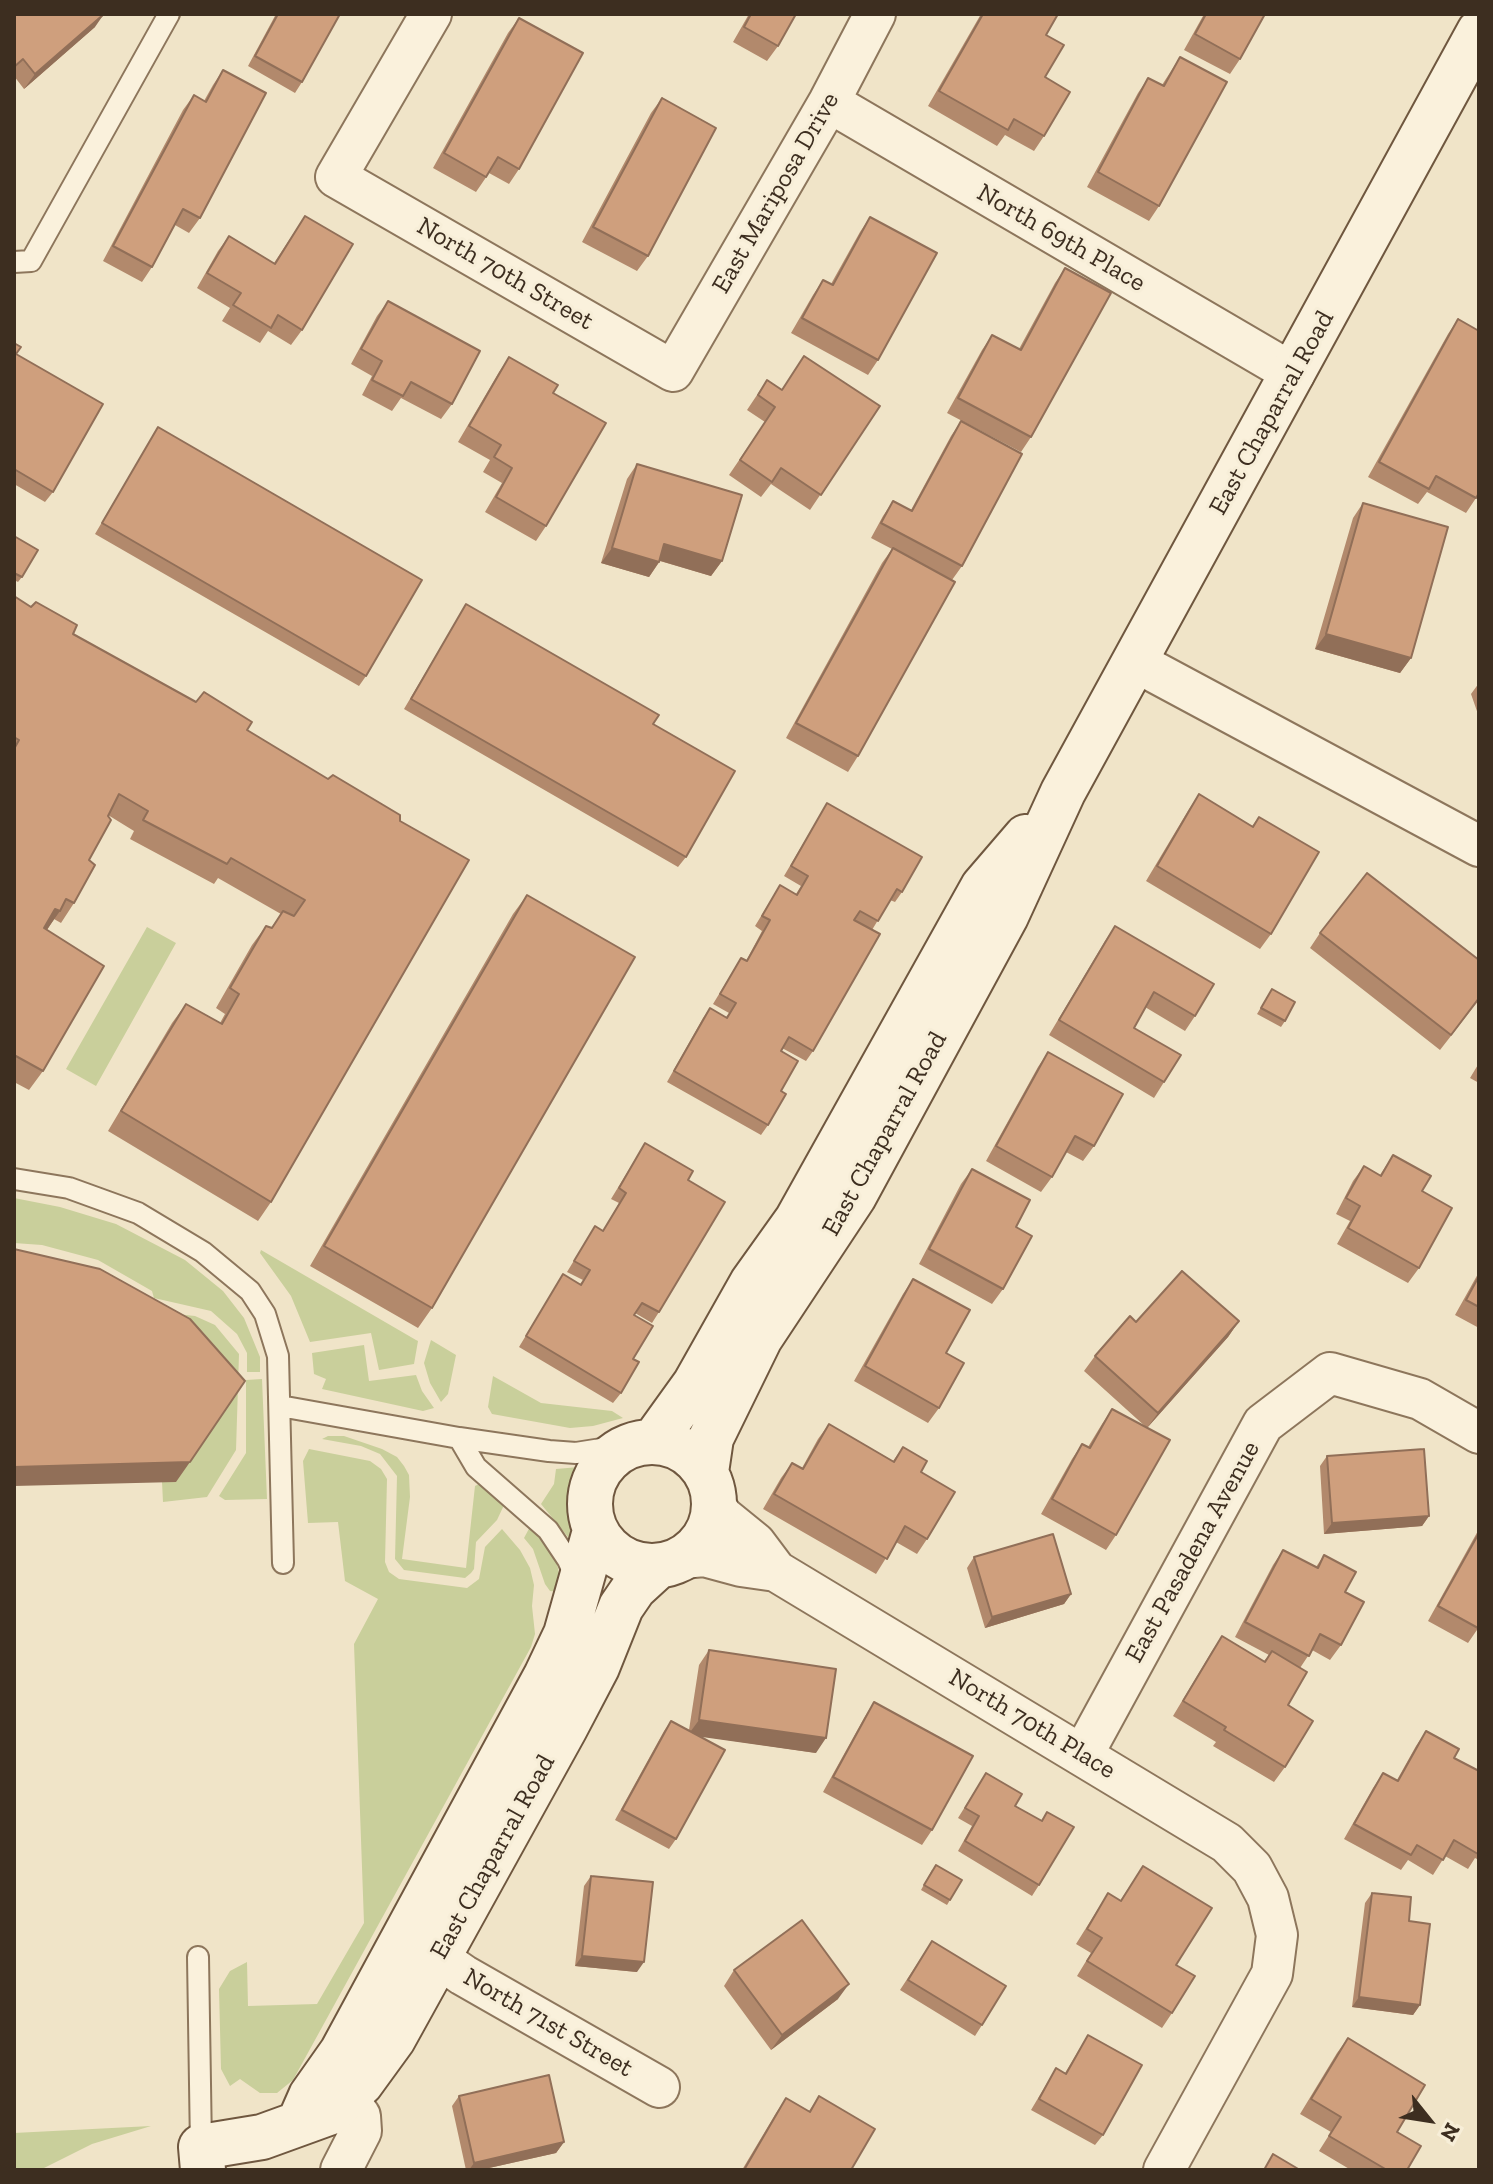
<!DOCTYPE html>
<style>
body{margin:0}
#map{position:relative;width:1493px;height:2184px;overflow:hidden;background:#f0e4c8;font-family:"Zilla Slab",serif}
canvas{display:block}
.frame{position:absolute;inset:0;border:16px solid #3d2e20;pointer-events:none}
.north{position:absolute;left:1389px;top:2080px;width:80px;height:80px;-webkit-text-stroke:6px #f7eed8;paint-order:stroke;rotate:120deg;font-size:22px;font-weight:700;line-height:32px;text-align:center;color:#3d2e20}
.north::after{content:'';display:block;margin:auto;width:28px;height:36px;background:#3d2e20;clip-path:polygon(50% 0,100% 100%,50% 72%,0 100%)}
</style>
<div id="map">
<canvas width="1493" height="2184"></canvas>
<div class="frame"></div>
<div class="north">N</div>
</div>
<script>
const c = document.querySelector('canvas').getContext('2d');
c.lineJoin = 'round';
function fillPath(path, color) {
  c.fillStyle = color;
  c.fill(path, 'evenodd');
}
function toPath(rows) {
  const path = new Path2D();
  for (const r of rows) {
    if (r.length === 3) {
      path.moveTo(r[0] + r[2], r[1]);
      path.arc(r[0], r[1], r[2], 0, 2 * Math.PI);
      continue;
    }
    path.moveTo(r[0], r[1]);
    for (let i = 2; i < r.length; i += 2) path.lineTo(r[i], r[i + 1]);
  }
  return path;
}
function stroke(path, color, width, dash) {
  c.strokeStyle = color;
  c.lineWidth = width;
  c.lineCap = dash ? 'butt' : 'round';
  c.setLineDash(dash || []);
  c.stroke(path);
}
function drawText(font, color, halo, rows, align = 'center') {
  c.font = font + ' "Zilla Slab",serif';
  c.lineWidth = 6;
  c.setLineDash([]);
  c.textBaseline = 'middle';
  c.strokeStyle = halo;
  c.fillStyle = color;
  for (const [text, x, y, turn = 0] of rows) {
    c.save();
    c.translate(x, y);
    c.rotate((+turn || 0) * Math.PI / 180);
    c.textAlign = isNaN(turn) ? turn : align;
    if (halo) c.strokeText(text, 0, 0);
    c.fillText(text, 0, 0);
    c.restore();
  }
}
fillPath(toPath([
 [147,927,176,943,96,1086,66,1069],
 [14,1198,60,1207,116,1224,185,1260,223,1291,244,1318,260,1357,260,1372,247,1372,247,1353,237,1334,211,1311,154,1298,152,1291,98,1260,42,1245,14,1243],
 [261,1250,416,1340,418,1341,414,1364,379,1370,371,1333,310,1342,291,1296,260,1253],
 [158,1312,195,1316,215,1325,239,1354,236,1450,207,1497,163,1502,162,1482,177,1480],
 [431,1340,456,1355,448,1394,441,1402,430,1383,424,1363],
 [364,1345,369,1381,416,1375,422,1391,434,1408,423,1411,322,1389,326,1379,314,1374,312,1353],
 [493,1376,541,1403,612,1411,623,1418,593,1426,570,1428,492,1414,488,1407],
 [262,1379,267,1499,225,1500,219,1496,246,1453,246,1380],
 [328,1436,344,1436,382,1449,397,1457,404,1466,409,1475,410,1497,402,1559,466,1568,475,1486,479,1484,505,1503,497,1520,476,1542,474,1569,471,1573,465,1578,404,1570,395,1559,397,1476,380,1454,361,1446,322,1439],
 [309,1449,370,1461,381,1469,387,1479,385,1562,389,1572,399,1579,467,1588,479,1579,485,1547,502,1529,520,1550,530,1568,534,1585,532,1606,535,1634,531,1647,293,2080,277,2093,260,2093,240,2079,230,2086,221,2069,219,1989,230,1971,247,1962,248,2006,317,2004,364,1923,354,1644,378,1599,345,1581,338,1522,308,1523,303,1461],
 [579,1467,582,1472,574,1487,572,1502,581,1548,572,1542,541,1504,554,1484,556,1469],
 [531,1525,538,1532,556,1559,560,1578,559,1592,550,1591,545,1584,533,1549,524,1538],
 [151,2126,92,2144,40,2170,14,2170,14,2133]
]), '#c9cf9b');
const lane = toPath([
 [14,262,31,261,169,14],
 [14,1179,69,1188,138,1213,203,1252,250,1291,265,1314,278,1356,283,1563],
 [280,1406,459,1438,549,1451,576,1453,633,1444],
 [459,1438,476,1467,548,1530,568,1560,577,1581],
 [198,1957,201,2147]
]);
const street = toPath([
 [431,14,336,177,673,371,829,102,875,14],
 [829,102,1294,374],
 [1136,662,1479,846],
 [714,1505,723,1517,755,1543,776,1571,1227,1843,1252,1868,1268,1898,1277,1935,1272,1974,1164,2170],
 [683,1558,704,1556,741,1566,776,1571],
 [1083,1754,1263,1424,1330,1373,1420,1399,1479,1433],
 [437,1957,463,1975,659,2087],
 [341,2170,361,2131,360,2116,346,2097]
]);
const secondary = toPath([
 [654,1441,695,1384,752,1283,797,1220,983,887,1026,837],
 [652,1504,62],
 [706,1472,711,1438,760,1338,854,1196,1006,916,1063,792,1479,32],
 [300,2121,311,2096,342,2052,546,1676,566,1634,595,1531],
 [203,2170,201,2147,262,2137,331,2112,361,2083,393,2039,565,1728,597,1667,621,1607,634,1588,658,1566]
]);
stroke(lane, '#8d765c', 24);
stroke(street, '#8d765c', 44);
stroke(secondary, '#6f573f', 48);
stroke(lane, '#faf1dc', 20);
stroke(street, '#faf1dc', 40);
stroke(secondary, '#faf1dc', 44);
fillPath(toPath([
 [14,14,95,27,24,89,14,76],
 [276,14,340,14,302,82,295,93,248,66],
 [749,14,796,14,778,46,767,61,733,42],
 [981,14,1058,14,1046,35,1044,136,1034,151,1005,135,997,146,928,106],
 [1199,14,1265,14,1240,59,1230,74,1184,50,1203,16],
 [519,18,519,169,509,184,489,173,476,192,433,168,508,33],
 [1180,57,1159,206,1149,221,1087,187,1138,93,1148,78,1162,85],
 [223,70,200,218,189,233,175,225,152,267,142,282,103,261,183,110,194,95,204,101,213,85],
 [662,98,648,256,637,271,582,242,651,113],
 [305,216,302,330,291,345,268,331,260,343,222,321,230,308,197,288,218,251,229,236,274,263],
 [870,217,878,360,868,375,791,333,813,295,823,280,831,284,860,232],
 [1065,268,1031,437,1021,452,947,413,982,350,992,335,1019,349,1055,283],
 [388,301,452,404,441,419,401,398,392,411,362,395,372,376,351,364,377,316],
 [1458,319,1476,498,1466,513,1427,492,1418,504,1368,477,1448,334],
 [14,343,53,492,45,502,14,484],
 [509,357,553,393,546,526,536,541,485,512,502,483,483,472,490,460,458,442,499,372],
 [767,380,781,390,880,406,810,510,771,484,761,497,729,475,765,422,747,410],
 [961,421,962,566,952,580,858,756,848,772,786,738,882,563,892,549,871,538,883,516,893,501,911,510,951,436],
 [158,427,366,676,359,686,95,534],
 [637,464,722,561,711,576,660,561,649,577,601,563,627,479],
 [1363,503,1411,658,1400,673,1315,649,1353,518],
 [14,536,22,577,18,582,14,580],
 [14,596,73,634,247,730,328,779,271,1202,258,1221,108,1131,172,1023,186,1004,220,1023,225,1014,216,1008,252,945,266,926,271,928,281,914,218,878,214,884,130,839,134,831,108,815,89,860,74,903,61,923,54,919,47,930,43,1071,29,1090,14,1082],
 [466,604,653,724,686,857,678,867,404,709],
 [1479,683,1479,717,1471,694],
 [1199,794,1252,826,1259,817,1271,934,1260,949,1146,881,1189,809],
 [827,803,902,892,895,902,890,900,872,930,813,1051,806,1061,782,1048,781,1051,781,1091,768,1125,761,1135,667,1082,703,1018,710,1008,726,1017,729,1013,713,1004,741,958,746,961,762,931,755,926,780,885,796,894,801,886,784,876],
 [527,895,432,1308,418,1328,310,1266,513,914],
 [1115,926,1195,1016,1185,1031,1145,1007,1134,1028,1164,1082,1154,1098,1049,1035,1105,941],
 [1320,933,1479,1000,1440,1050,1310,948],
 [1272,989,1285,1021,1281,1027,1257,1014],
 [1048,1052,1094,1146,1083,1161,1066,1152,1052,1177,1041,1192,986,1161,1038,1067],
 [1479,1063,1479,1083,1470,1078],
 [645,1143,688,1180,659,1312,652,1323,635,1313,634,1315,633,1359,621,1393,613,1403,519,1347,563,1274,580,1284,583,1280,567,1272,595,1226,603,1231,619,1203,611,1199],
 [1393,1155,1422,1191,1419,1268,1408,1283,1337,1244,1350,1221,1336,1214,1353,1181,1364,1166,1380,1175],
 [972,1169,1016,1227,1003,1289,992,1304,919,1264,961,1184],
 [1479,1272,1479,1328,1455,1315],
 [913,1279,946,1353,939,1408,928,1423,854,1381,903,1294],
 [1239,1321,1228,1337,1147,1428,1084,1371,1095,1356,1136,1322],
 [1112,1409,1116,1535,1106,1550,1041,1514,1072,1459,1082,1444,1088,1447,1102,1424],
 [829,1424,893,1461,903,1447,921,1472,927,1539,917,1554,896,1542,876,1574,763,1509,781,1478,792,1463,802,1468,818,1439],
 [1327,1456,1429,1516,1422,1526,1324,1534,1320,1466],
 [1479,1529,1479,1627,1468,1643,1428,1621],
 [1283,1550,1316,1567,1324,1555,1345,1592,1341,1645,1330,1660,1312,1650,1300,1668,1288,1705,1285,1767,1274,1782,1213,1746,1216,1742,1173,1716,1212,1651,1222,1636,1264,1661,1269,1655,1235,1637,1273,1565],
 [974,1557,1071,1594,1064,1604,985,1628,967,1568],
 [709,1650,816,1753,700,1736,676,1839,669,1849,615,1820,664,1731,671,1721,689,1730,699,1665],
 [874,1702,932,1830,922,1845,823,1792,864,1718],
 [1426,1731,1454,1758,1479,1771,1479,1860,1475,1858,1468,1869,1445,1856,1433,1875,1408,1860,1401,1870,1344,1839,1373,1788,1383,1773,1397,1780,1416,1746],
 [986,1773,1015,1806,1041,1821,1047,1812,1039,1885,1032,1896,958,1851,972,1826,958,1818],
 [1143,1866,1176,1965,1172,2013,1162,2028,1077,1976,1091,1953,1076,1944,1108,1893,1120,1901],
 [932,1870,950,1900,947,1905,921,1890],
 [591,1876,637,1972,575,1966,584,1886],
 [1372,1893,1409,1921,1420,2005,1413,2015,1352,2007,1365,1903],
 [932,1941,982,2025,975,2036,900,1990],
 [734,1970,838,1999,771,2050,724,1986],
 [1088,2035,1103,2135,1095,2145,1031,2110,1056,2068,1065,2073],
 [1348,2038,1397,2132,1407,2170,1351,2170,1319,2151,1331,2132,1300,2114,1337,2053],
 [459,2096,564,2142,556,2153,480,2170,466,2170,452,2106],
 [819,2096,851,2170,742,2170,776,2113,786,2098,809,2111]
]), '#b2896c');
fillPath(toPath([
 [104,14,95,27,24,89,35,74],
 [664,544,722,561,711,576,654,559],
 [612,548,659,562,649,577,601,563],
 [1326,634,1411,658,1400,673,1315,649],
 [55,909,60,911,46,931,41,929],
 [1239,1321,1228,1337,1147,1428,1158,1413],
 [190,1462,176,1482,14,1486,14,1467],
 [1429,1516,1422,1526,1324,1534,1332,1523],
 [1071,1594,1064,1604,985,1628,992,1617],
 [699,1720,826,1738,816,1753,688,1735],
 [582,1956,644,1962,637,1972,575,1966],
 [849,1984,838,1999,771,2050,782,2035],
 [1359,1997,1420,2005,1413,2015,1352,2007],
 [564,2142,556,2153,480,2170,469,2170,474,2163]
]), '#916f58');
const building = toPath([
 [14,14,104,14,35,74,23,59,14,67,14,14],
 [278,14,340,14,302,82,255,56,278,14],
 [751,14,796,14,778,46,744,27,751,14],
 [983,14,1058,14,1046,35,1064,45,1045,77,1070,92,1044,136,1014,119,1008,130,939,91,983,14],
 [1206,14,1265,14,1240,59,1195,34,1206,14],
 [519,18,583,53,519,169,498,157,486,177,444,153,519,18],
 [1180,57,1227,82,1159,206,1098,172,1148,78,1164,86,1180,57],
 [223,70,266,93,200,218,183,209,152,267,113,246,194,95,206,102,223,70],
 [662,98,716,128,648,256,593,227,662,98],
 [305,216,353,244,302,330,278,315,271,328,233,305,241,293,207,273,229,236,275,264,305,216],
 [870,217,937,253,878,360,802,318,823,280,833,285,870,217],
 [1065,268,1111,293,1031,437,958,398,992,335,1021,350,1065,268],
 [388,301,480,351,452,404,411,382,403,396,372,380,382,361,361,349,388,301],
 [1458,319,1479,331,1479,493,1476,498,1436,476,1429,489,1379,462,1458,319],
 [14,343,21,347,16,354,103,404,53,492,14,469,14,343],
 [804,356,880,406,821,495,781,468,772,482,740,460,775,407,758,395,767,380,782,390,804,356],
 [509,357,558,385,553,393,606,423,546,526,496,497,512,468,494,457,501,445,469,426,509,357],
 [961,421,1022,454,962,566,881,523,893,501,912,511,961,421],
 [158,427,422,580,366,676,102,523,158,427],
 [637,464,742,495,722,561,664,544,659,562,612,548,637,464],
 [1363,503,1448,527,1411,658,1326,634,1363,503],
 [14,536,38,550,22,577,14,573,14,536],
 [893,548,955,582,858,756,796,723,893,548],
 [14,596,31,607,36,602,77,625,73,634,196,702,204,692,252,722,247,730,328,779,333,775,400,815,400,821,469,860,271,1202,121,1111,186,1004,222,1024,239,994,230,988,266,926,272,928,283,911,294,916,305,900,231,858,227,864,143,820,148,811,119,794,108,816,111,820,89,860,95,865,74,903,66,899,60,911,55,909,44,928,104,966,43,1071,14,1055,14,749,19,740,14,737,14,596],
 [466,604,659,715,653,724,735,771,686,857,411,699,466,604],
 [1199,794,1253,827,1259,817,1319,852,1271,934,1157,866,1199,794],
 [827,803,922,857,902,892,897,889,878,921,860,911,854,920,880,934,813,1051,789,1037,781,1051,798,1061,781,1091,786,1094,768,1125,674,1071,710,1008,727,1018,736,1003,720,994,741,958,747,961,770,920,762,916,780,885,797,895,808,876,791,866,827,803],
 [1367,873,1479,960,1479,998,1451,1035,1320,933,1367,873],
 [527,895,635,957,432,1308,324,1246,527,895],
 [1115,926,1214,984,1195,1016,1154,992,1134,1028,1181,1055,1164,1082,1059,1020,1115,926],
 [1272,989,1295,1002,1285,1021,1261,1008,1272,989],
 [1048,1052,1123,1094,1094,1146,1075,1136,1052,1177,996,1146,1048,1052],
 [645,1143,693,1171,688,1180,725,1202,659,1312,642,1303,634,1315,653,1326,633,1359,639,1362,621,1393,526,1336,563,1274,581,1285,590,1270,574,1261,595,1226,603,1231,626,1193,619,1188,645,1143],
 [1393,1155,1431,1176,1422,1191,1452,1208,1419,1268,1348,1228,1360,1206,1346,1198,1364,1166,1381,1176,1393,1155],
 [972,1169,1030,1200,1016,1227,1032,1236,1003,1289,929,1249,972,1169],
 [14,1249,100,1269,190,1319,245,1381,190,1462,14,1467,14,1249],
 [1182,1271,1239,1321,1158,1413,1095,1356,1130,1316,1136,1322,1182,1271],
 [1479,1276,1479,1307,1466,1300,1479,1276],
 [913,1279,970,1310,946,1353,964,1363,939,1408,865,1366,913,1279],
 [1112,1409,1170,1440,1116,1535,1052,1499,1082,1444,1090,1448,1112,1409],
 [829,1424,894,1462,903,1447,927,1461,921,1472,955,1492,927,1539,905,1526,887,1559,774,1494,792,1463,803,1469,829,1424],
 [1424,1449,1429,1516,1332,1523,1327,1456,1424,1449],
 [1479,1533,1479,1627,1478,1628,1438,1606,1479,1533],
 [1053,1534,1071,1594,992,1617,974,1557,1053,1534],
 [1283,1550,1318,1568,1324,1555,1356,1572,1345,1592,1364,1602,1341,1645,1320,1634,1309,1656,1245,1622,1283,1550],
 [1222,1636,1265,1662,1272,1651,1307,1672,1288,1705,1313,1721,1285,1767,1224,1730,1226,1727,1183,1701,1222,1636],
 [709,1650,836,1669,826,1738,699,1720,709,1650],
 [874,1702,973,1756,932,1830,833,1777,874,1702],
 [671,1721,725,1750,676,1839,622,1810,671,1721],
 [1426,1731,1459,1749,1454,1758,1479,1771,1478,1854,1454,1840,1443,1860,1417,1845,1411,1855,1354,1824,1383,1773,1398,1781,1426,1731],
 [986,1773,1022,1794,1015,1806,1042,1821,1047,1812,1074,1827,1039,1885,965,1841,979,1816,965,1808,986,1773],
 [936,1865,962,1880,950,1900,924,1885,936,1865],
 [1143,1866,1212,1908,1176,1965,1195,1976,1172,2013,1087,1961,1102,1938,1087,1929,1108,1893,1121,1901,1143,1866],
 [591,1876,653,1882,644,1962,582,1956,591,1876],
 [1372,1893,1411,1897,1409,1921,1430,1924,1420,2005,1359,1997,1372,1893],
 [802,1920,849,1984,782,2035,734,1970,802,1920],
 [932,1941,1006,1986,982,2025,908,1980,932,1941],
 [1088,2035,1142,2065,1103,2135,1039,2099,1056,2068,1066,2074,1088,2035],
 [1348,2038,1425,2085,1397,2132,1421,2146,1407,2170,1387,2170,1329,2136,1341,2117,1311,2099,1348,2038],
 [549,2075,564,2142,474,2163,459,2096,549,2075],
 [819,2096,875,2129,851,2170,744,2170,786,2098,810,2112,819,2096],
 [1273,2154,1300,2170,1264,2170,1273,2154]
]);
fillPath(building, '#cf9f7d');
stroke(building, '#916f58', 2);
drawText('26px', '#3d2e20', '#f7eed8', [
 ["East Mariposa Drive",776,193,-60],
 ["North 69th Place",1061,238,30],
 ["North 70th Street",505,274,30],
 ["East Chaparral Road",1272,413,-61],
 ["East Chaparral Road",885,1134,-61],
 ["East Pasadena Avenue",1193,1552,-61],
 ["North 70th Place",1032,1724,31],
 ["East Chaparral Road",493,1857,-61],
 ["North 71st Street",548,2023,30]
]);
</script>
